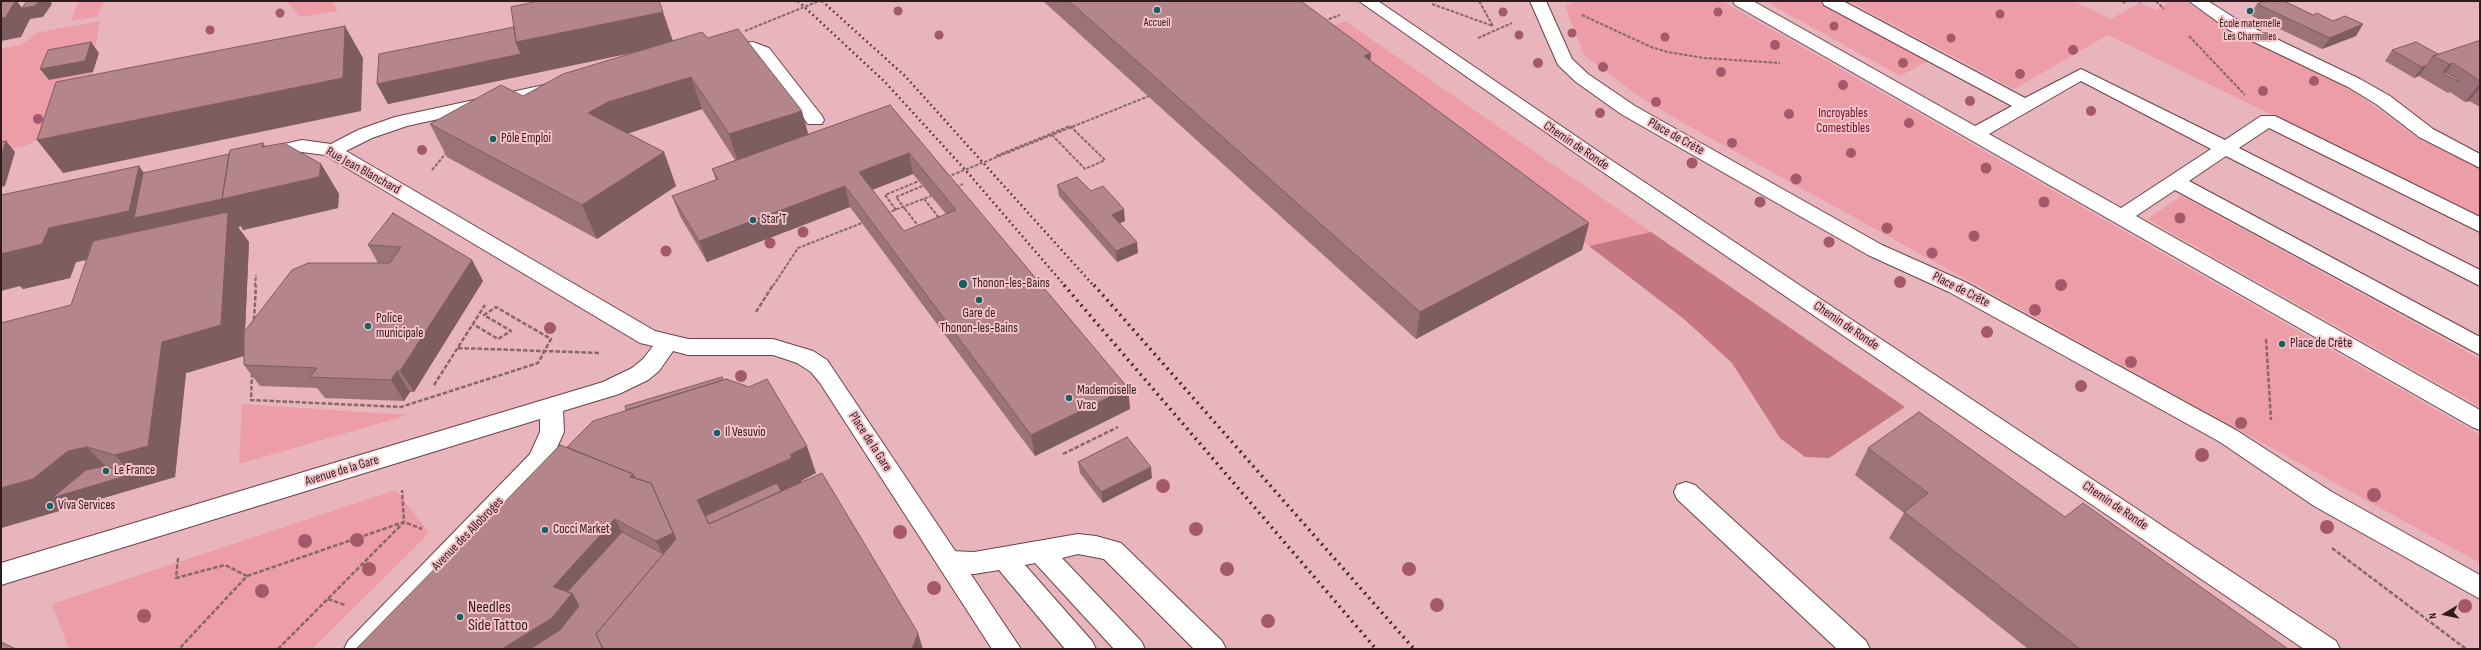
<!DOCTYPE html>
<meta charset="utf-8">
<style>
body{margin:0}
#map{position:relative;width:2481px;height:650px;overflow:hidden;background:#e7b5bb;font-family:"Sofia Sans Condensed",sans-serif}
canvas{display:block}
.frame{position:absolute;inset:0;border:2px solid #2e1c1e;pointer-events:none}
.north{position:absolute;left:2425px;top:594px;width:40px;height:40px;-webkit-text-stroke:3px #f5c2c8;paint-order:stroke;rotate:261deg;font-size:11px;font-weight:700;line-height:16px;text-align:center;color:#2e1c1e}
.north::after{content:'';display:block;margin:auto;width:14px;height:18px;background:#2e1c1e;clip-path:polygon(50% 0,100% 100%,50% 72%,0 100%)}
</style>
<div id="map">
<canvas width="2481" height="650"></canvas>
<div class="frame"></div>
<div class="north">N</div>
</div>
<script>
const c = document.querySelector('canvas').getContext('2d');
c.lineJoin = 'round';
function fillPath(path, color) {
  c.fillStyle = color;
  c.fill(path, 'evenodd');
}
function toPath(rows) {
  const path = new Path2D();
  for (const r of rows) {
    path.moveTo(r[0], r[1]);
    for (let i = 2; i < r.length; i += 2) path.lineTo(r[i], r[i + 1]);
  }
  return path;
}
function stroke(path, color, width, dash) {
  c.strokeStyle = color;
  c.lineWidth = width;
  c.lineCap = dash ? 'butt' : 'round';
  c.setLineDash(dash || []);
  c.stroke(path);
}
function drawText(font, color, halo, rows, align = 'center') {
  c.font = font + ' "Sofia Sans Condensed",sans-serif';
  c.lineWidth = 4;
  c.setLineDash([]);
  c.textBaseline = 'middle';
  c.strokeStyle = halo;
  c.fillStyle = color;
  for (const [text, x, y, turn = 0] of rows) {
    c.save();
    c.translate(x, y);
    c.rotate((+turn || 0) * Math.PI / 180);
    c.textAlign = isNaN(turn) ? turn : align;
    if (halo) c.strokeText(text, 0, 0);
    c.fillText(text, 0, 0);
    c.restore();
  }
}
fillPath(toPath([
 [79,1,104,1,97,17,71,21],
 [287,1,331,1,338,11,300,17],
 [1576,1,1722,1,2480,435,2480,563,1678,120,1637,95,1584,55,1565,6],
 [1765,1,1817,1,1928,61,1900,76],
 [1849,1,2073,1,2111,19,2140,3,2156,10,2172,1,2184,1,2240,35,2353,91,2420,140,2480,168,2480,216,2108,35,2014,89],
 [100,21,94,52,49,80,93,72,76,131,38,139,25,146,1,151,1,49,23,44,36,33],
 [1345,21,1651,232,1589,246,1311,35],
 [2182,196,2480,359,2480,407,2147,219],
 [242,404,408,415,239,464],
 [396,490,429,533,312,649,69,649,52,604]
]), '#ed9da7');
fillPath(toPath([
 [1651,232,1905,407,1829,458,1805,457,1780,438,1732,363,1684,319,1589,246]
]), '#c47781');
const lane = toPath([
 [753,42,769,48,822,116,824,120,822,124,808,124,757,56,750,52,731,52,728,48,731,44,753,42],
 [1686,482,1695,485,1866,641,1870,649,1837,649,1677,499,1674,492,1677,485,1686,482],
 [1078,534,1096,536,1121,543,1222,641,1226,649,1194,649,1104,559,1078,554,1062,558,1141,641,1145,649,1114,649,1035,563,1025,565,1092,641,1096,649,1065,649,999,570,974,574,950,573,941,570,937,562,941,554,950,551,974,552,1078,534]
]);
const street = toPath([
 [1530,1,1546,1,1572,59,1588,74,1635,106,1882,245,1965,282,2236,430,2332,492,2480,575,2480,599,2314,506,2220,442,1949,292,1868,255,1621,114,1576,82,1558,65,1530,1],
 [1733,1,1753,1,1975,126,2012,106,1824,5,1822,1,1843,1,2025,98,2081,69,2225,140,2261,116,2275,116,2480,217,2480,232,2269,128,2239,148,2480,270,2480,286,2226,156,2189,181,2480,337,2480,355,2175,190,2136,216,2480,410,2480,430,2472,427,1735,5,1733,1],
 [2081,81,2211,149,2121,208,1989,134,2081,81],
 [2189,1,2208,1,2241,22,2360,79,2390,96,2433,129,2480,154,2480,168,2419,137,2376,104,2348,87,2229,30,2189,1],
 [558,82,564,83,567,87,564,91,407,126,372,138,346,151,655,331,688,339,773,339,813,351,827,360,1021,649,992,649,820,383,811,372,797,363,773,355,688,355,673,351,659,371,648,380,619,394,563,411,564,432,548,467,376,649,344,649,348,641,530,454,540,432,540,419,1,585,1,563,603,382,632,368,643,359,653,346,640,343,325,155,302,152,264,160,257,158,254,154,257,150,302,140,331,144,358,130,395,117,558,82]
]);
const secondary = toPath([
 [1359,1,1378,1,1605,156,2336,641,2340,649,2304,649,1591,164,1359,1]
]);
stroke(lane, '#6c4248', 2);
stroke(street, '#6c4248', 2);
stroke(secondary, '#6c4248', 2);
stroke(toPath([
 [2139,1,2141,2],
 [2156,1,2164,9],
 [2123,3,2126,1],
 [1432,4,1493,26,1479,1],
 [1582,15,1651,47,1668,52,1704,58,1780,63],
 [1324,21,1340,15],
 [2189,36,2245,95],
 [1478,38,1512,23],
 [996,156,1070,126,1105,160,1085,169,1052,135],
 [432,170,447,152],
 [956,187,963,184],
 [924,199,940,219],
 [905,209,920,228],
 [896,210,885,195,919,181],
 [887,213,931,196],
 [255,286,256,275],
 [773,286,798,248,862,223]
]), '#88666a', 2, [3.5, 1.5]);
stroke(toPath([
 [756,312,773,285],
 [254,320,256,285],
 [2266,339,2271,420],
 [458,348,601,353],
 [252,373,251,400,401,407,538,363,551,339,496,307,484,315,511,331,498,339,473,324],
 [434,385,485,305],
 [1063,454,1118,427],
 [2332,548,2466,649],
 [178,558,176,578,225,565,247,576,179,649],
 [247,576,404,522,422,529],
 [328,599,345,605],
 [278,649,404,522,402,490]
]), '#88666a', 2.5, [4.5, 2]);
fillPath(lane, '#fff');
fillPath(street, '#fff');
fillPath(secondary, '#fff');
stroke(toPath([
 [798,1,885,82,969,174,1065,286],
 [822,1,905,76,1094,286]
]), '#412b2e', 2.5, [1.5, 3.5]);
stroke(toPath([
 [1064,285,1376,649],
 [1094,285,1414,649]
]), '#412b2e', 3.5, [2, 4.5]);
stroke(toPath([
 [745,31,819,1],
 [947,177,1149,96],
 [905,209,896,197,925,185]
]), '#88666a', 2, [3.5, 1.5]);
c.fillStyle = '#a4596b';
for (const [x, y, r] of [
 [898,11,4.5],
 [1503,12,4.5],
 [1718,12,4.5],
 [280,13,4.5],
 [2000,14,4.5],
 [1834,26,4.5],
 [210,30,4.5],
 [1572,33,4.5],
 [939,35,4.5],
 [1519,35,4.5],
 [1665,37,4.5],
 [1951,38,4.5],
 [1775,45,5],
 [2073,50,5],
 [1538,63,5],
 [1903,63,5],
 [1603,67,5],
 [1721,72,5],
 [2020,74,5],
 [2314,81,5],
 [1843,85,5],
 [2263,91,5],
 [1970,101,5],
 [1656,102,5],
 [2091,111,5],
 [1600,113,5],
 [1789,114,5],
 [38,119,5],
 [1909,123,5],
 [1732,143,5],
 [422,150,5],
 [1851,153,5],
 [1692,163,5.5],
 [1986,168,5.5],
 [1796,179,5.5],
 [1760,202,5.5],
 [2044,202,5.5],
 [2180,218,5.5],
 [1887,228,5.5],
 [803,232,5.5],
 [1974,236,5.5],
 [1829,242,5.5],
 [770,243,5.5],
 [666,251,5.5],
 [1932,253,5.5],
 [1900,282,6],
 [2061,285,6],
 [2035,310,6],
 [550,328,6],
 [1987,332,6],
 [2131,362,6],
 [741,376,6],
 [2081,386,6],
 [2241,423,6],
 [2202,455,7],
 [1163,486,7],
 [2374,495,7],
 [2327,527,7],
 [1196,529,7],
 [900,532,7],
 [357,540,7],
 [305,541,7],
 [369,569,7],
 [1227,569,7],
 [1409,569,7],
 [934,588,7],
 [262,591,7],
 [1437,605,7],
 [2465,606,7],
 [144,616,7],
 [1268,621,7]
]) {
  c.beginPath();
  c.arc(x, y, r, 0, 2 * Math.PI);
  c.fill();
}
fillPath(toPath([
 [1043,1,1301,1,1371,61,1589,223,1582,250,1416,339],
 [2257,4,2313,15,2333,21,2363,24,2356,36,2322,49,2250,15],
 [514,27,673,41,708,38,808,134,890,105,1128,388,1130,409,1035,456,850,207,707,262,680,216,672,196,716,180,712,169,735,160,702,109,627,133,664,152,676,186,597,239,447,157,430,124,523,96,631,53,388,104,377,84],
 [913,174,946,214,904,231,872,190],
 [2480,42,2480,107,2469,101,2465,102,2450,92,2448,93,2419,76,2414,78,2385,61,2392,50,2438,54],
 [263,143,266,147,321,164,339,194,338,208,243,230,241,226,238,227,249,242,245,330,378,263,368,245,393,213,472,260,483,281,414,392,410,392,404,401,325,398,317,388,260,386,244,365,244,356,186,373,175,477,1,528,71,305,87,260,76,262,70,278,23,289,20,286,139,166,143,173,229,154],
 [1057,185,1091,191,1125,221,1120,223,1138,253,1117,262,1059,196],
 [723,380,816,473,801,481,801,482,918,633,356,649,458,550,567,447],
 [1868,448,2065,517,2288,649,2028,649,1889,538,1904,513,1855,475],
 [1078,462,1152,478,1103,503,1080,473]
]), '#9b7277');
fillPath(toPath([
 [15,1,17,1,22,8,39,1,50,1,52,4,43,17,30,19,21,37,1,41,1,18],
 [663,12,674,44,388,104,377,84,516,42],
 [2363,24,2356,36,2322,49,2330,38],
 [345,26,363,58,361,111,63,173,37,140],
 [91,42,99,53,93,72,49,80,40,69],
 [1371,53,1369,79,1364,56],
 [2453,63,2444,75,2442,73,2449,64],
 [2427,65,2419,76,2414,78,2422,67],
 [691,77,702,109,621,136,588,113,608,102],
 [2480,83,2480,88,2469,101,2465,102],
 [802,111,811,144,740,168,729,134],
 [6,141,15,152,5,186,1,187,1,157],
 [664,152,676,186,597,239,582,205],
 [909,153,913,174,864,193,859,172],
 [321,164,339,194,338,208,243,230,241,226,238,227,249,242,244,356,186,373,175,477,1,528,1,488,68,451,87,447,116,477,132,474,115,455,162,342,227,229,76,262,70,278,23,289,20,286,1,291,1,244,49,228,139,166,163,200,222,199],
 [845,186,850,207,707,262,699,241],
 [1124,209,1125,221,1113,226,1112,215],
 [1589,223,1582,250,1416,339,1420,312],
 [1137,242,1138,253,1117,262,1116,251],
 [472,260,483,281,414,392,400,371],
 [397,371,410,392,404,401,391,380],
 [1128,388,1130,409,1035,456,1031,435],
 [807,446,816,473,801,481,802,485,710,527,697,500],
 [1151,467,1152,478,1103,503,1101,492],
 [633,474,638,485,630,477],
 [615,519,633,552,573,649,502,649,553,587],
 [673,533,689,566,666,561,656,541],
 [918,633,923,649,912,649]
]), '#7e5d61');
const building = toPath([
 [6,1,15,1,6,17,1,18,1,2,6,1],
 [27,1,39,1,35,6,22,8,27,1],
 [538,1,659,1,663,12,516,42,511,7,538,1],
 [1069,1,1301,1,1371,53,1364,56,1589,223,1420,312,1069,1],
 [2264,1,2284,1,2313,15,2317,13,2333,21,2345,16,2363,24,2330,38,2257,4,2264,1],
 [345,26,343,78,37,140,56,82,345,26],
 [514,27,516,42,521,54,377,84,379,54,514,27],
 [738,29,802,111,729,134,691,77,608,102,588,113,664,152,582,205,430,124,501,85,523,96,563,74,702,32,708,38,738,29],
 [2478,41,2480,42,2480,81,2453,63,2449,64,2433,56,2478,41],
 [91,42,85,61,40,69,48,50,91,42],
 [2416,42,2438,54,2433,56,2427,65,2422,67,2392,50,2416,42],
 [2446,72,2460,80,2457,81,2442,73,2446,72],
 [890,105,1128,388,1031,435,845,186,699,241,672,196,718,179,712,169,890,105],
 [909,153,956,210,904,231,859,172,909,153],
 [6,141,1,157,1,142,6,141],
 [263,143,262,147,284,143,321,164,319,177,222,199,230,150,263,143],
 [229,154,222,199,134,218,143,173,229,154],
 [139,166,129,211,49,228,42,244,1,254,1,195,139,166],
 [1077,177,1091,191,1103,186,1124,209,1112,215,1137,242,1116,251,1057,185,1077,177],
 [228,212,221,325,162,342,148,446,115,455,87,447,68,451,33,479,1,488,1,323,71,305,93,241,228,212],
 [393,213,472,260,400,371,397,371,391,380,310,377,317,368,244,365,244,332,292,270,308,263,390,263,401,247,368,245,393,213],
 [722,377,723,380,626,410,625,406,722,377],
 [726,379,749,387,767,379,807,446,790,455,792,458,697,500,709,524,822,473,918,633,912,649,603,649,596,634,676,539,651,483,635,478,633,474,567,447,593,421,726,379],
 [1919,412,2065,517,2083,503,2288,649,2080,649,1904,512,1928,493,1868,448,1919,412],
 [1127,437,1151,467,1101,492,1078,462,1127,437],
 [560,445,633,474,630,477,651,483,673,533,656,541,615,519,553,587,572,593,552,618,502,649,356,649,454,549,458,550,560,445],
 [105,466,132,474,52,498,86,470,105,466],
 [777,483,781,491,709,524,705,516,777,483],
 [622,532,662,553,665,552,596,634,603,649,530,649,560,630,579,606,572,593,567,592,622,532],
 [1,642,16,649,1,649,1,642]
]);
fillPath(building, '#b4858a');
stroke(building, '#7e5d61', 1);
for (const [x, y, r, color] of [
 [1157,10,4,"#146360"],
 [2250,11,4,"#146360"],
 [493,139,4,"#146360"],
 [753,220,4,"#146360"],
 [963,284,5,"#146360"],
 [979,300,4,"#146360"],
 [368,326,4,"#146360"],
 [2282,344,4,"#146360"],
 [1069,398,4,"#146360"],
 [717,433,4,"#146360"],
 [106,471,4,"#146360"],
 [50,506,4,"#146360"],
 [545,530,4,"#146360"],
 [460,617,4,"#146360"]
]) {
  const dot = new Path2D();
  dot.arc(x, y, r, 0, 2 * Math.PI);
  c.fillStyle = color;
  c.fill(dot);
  stroke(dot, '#f5c2c8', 1.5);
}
drawText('11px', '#2e1c1e', '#f5c2c8', [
 ["Accueil",1157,23],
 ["École maternelle",2250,24],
 ["Les Charmilles",2250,37]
]);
drawText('13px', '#6d0e2a', '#f5c2c8', [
 ["Incroyables",1843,114],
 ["Comestibles",1843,129]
]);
drawText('13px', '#2e1c1e', '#f5c2c8', [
 ["Place de Crête",1676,137,29],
 ["Chemin de Ronde",1576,146,34],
 ["Rue Jean Blanchard",363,171,29],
 ["Place de Crête",1961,290,27],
 ["Chemin de Ronde",1846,326,34],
 ["Place de la Gare",870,442,57],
 ["Avenue de la Gare",342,471,-17],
 ["Chemin de Ronde",2115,506,34],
 ["Avenue des Allobroges",468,534,-46]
]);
drawText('13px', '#2e1c1e', '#f5c2c8', [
 ["Pôle Emploi",501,139],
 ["Star'T",761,220],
 ["Thonon-les-Bains",972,284],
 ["Gare de",979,314,"center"],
 ["Thonon-les-Bains",979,329,"center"],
 ["Police",376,319],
 ["municipale",376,334],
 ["Place de Crête",2290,344],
 ["Mademoiselle",1077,391],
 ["Vrac",1077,406],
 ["Il Vesuvio",725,433],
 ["Le France",114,471],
 ["Viva Services",58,506],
 ["Cocci Market",553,530]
], 'left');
drawText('16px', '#2e1c1e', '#f5c2c8', [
 ["Needles",468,608],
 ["Side Tattoo",468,626]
], 'left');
</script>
